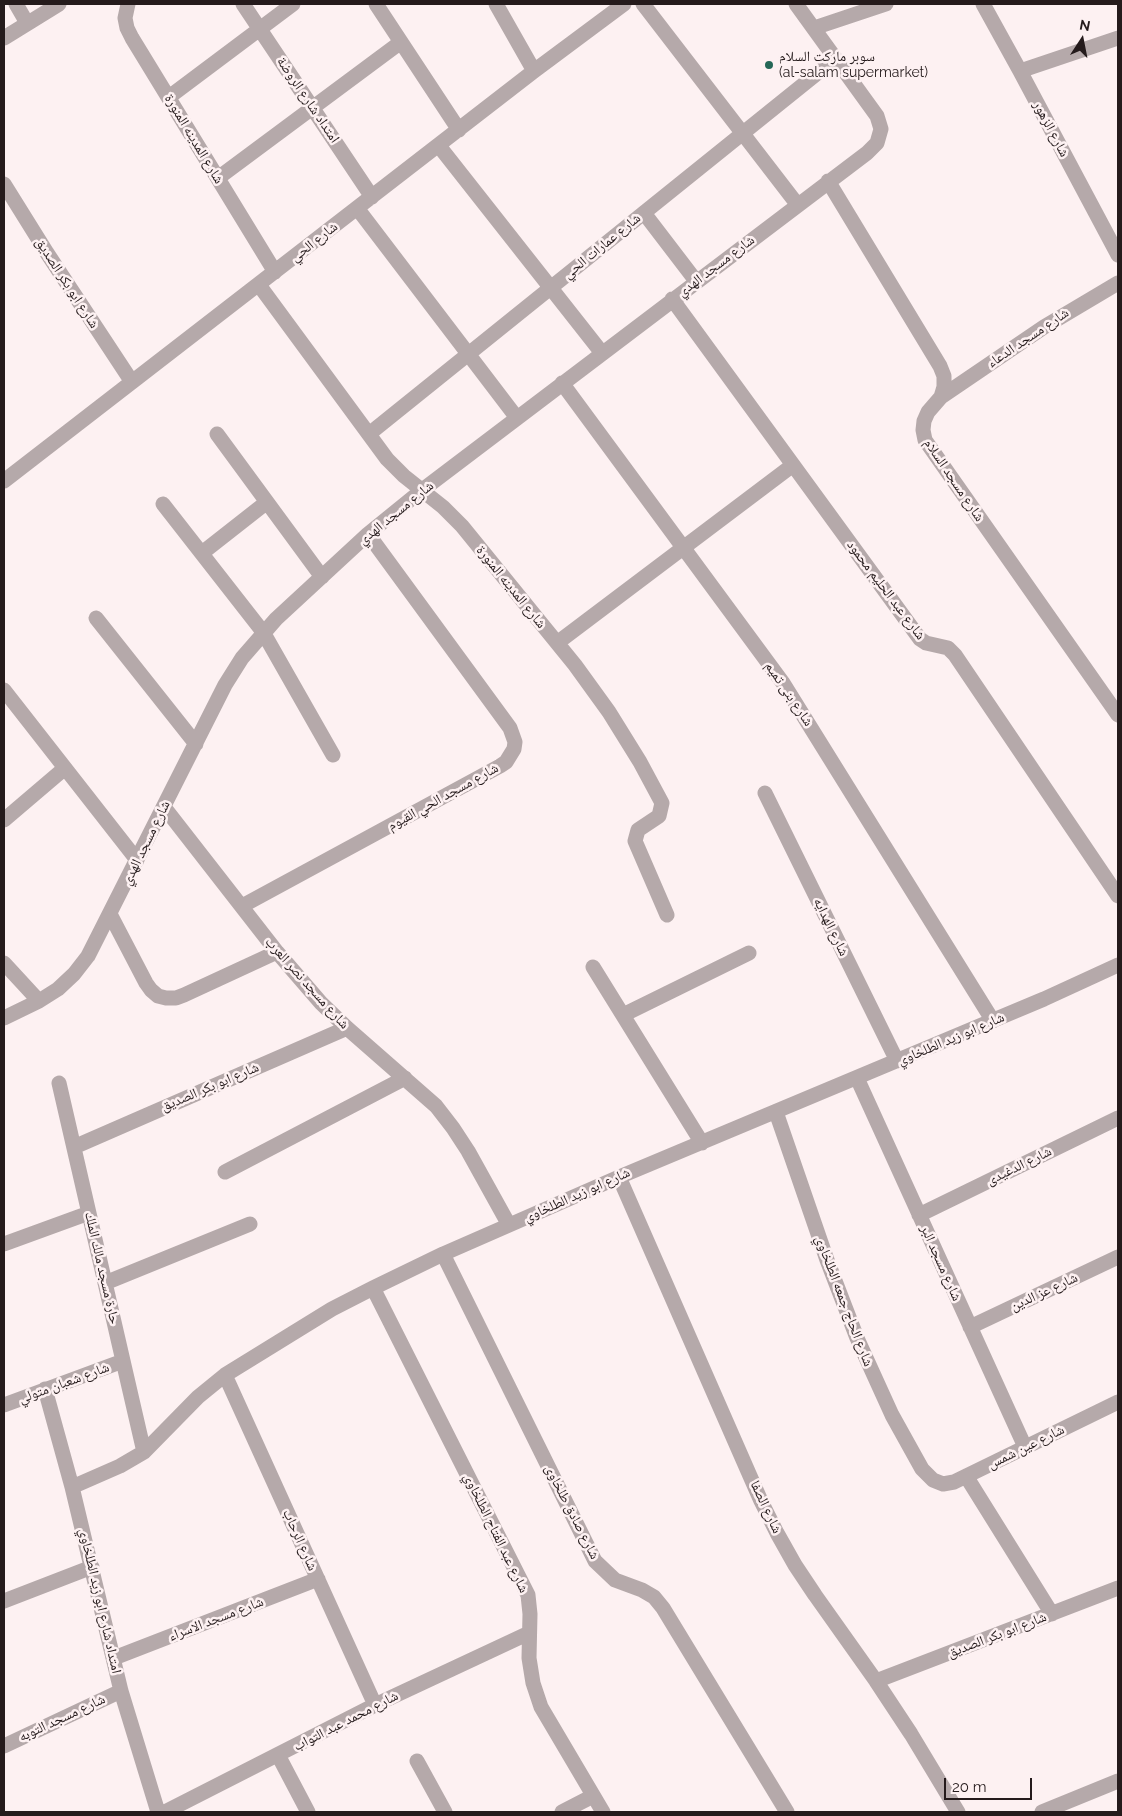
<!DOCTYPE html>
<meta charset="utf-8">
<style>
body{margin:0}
#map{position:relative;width:1122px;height:1816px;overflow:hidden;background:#fdf1f2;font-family:Raleway,sans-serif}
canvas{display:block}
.frame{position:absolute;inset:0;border:5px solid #251b1c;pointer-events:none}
.north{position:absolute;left:1057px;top:15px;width:50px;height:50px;-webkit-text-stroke:4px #fdf1f2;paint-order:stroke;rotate:11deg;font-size:14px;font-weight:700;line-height:20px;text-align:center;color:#251b1c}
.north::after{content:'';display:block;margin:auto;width:18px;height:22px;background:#251b1c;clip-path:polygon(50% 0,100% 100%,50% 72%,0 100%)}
.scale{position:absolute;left:944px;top:1778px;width:88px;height:22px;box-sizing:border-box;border:2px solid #251b1c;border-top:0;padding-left:6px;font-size:15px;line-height:18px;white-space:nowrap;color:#251b1c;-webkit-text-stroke:4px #fdf1f2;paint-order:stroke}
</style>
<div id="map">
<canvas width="1122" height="1816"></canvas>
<div class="frame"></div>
<div class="north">N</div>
<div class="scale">20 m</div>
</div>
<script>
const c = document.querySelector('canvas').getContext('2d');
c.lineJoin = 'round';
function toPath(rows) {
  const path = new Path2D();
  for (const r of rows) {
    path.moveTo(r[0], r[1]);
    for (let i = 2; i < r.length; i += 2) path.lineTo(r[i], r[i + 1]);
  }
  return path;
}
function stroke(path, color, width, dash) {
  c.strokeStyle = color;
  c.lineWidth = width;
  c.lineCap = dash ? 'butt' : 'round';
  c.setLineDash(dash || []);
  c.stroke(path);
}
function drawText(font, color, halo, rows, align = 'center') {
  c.font = font + ' Raleway,"Noto Naskh Arabic",sans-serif';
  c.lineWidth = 5;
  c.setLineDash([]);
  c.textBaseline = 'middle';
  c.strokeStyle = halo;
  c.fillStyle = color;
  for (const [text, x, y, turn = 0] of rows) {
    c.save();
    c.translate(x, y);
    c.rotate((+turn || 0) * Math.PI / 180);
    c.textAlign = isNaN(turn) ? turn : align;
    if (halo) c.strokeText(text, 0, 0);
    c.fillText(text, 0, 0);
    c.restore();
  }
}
stroke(toPath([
 [16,4,27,23],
 [128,4,125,18,127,28,132,38,275,272],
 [243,4,372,197],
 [376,4,459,130],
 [496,4,534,71],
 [643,4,797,204],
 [983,4,1020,71,1118,255],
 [814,28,886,4],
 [4,38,59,4],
 [1020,71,1118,38],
 [169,97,293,4],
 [439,146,602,353],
 [218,178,401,42],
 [828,181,940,366,944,376,944,387,941,397,928,412,924,421,923,430,925,440,1118,715],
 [4,184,47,253,132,382],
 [357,208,517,418],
 [644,213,696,281],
 [259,285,387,459,404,476,443,507,462,526,575,665,609,712,640,762,662,803,659,816,638,830,635,841,667,915],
 [672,299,920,639,926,643,948,648,955,655,1118,896],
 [562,383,783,683,993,1021],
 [941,397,1044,327,1118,283],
 [217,434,322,577],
 [369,434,835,59],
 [4,481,534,71,624,4],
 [163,504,263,632,333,755],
 [202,553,267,502],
 [96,618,196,744],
 [557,643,793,465],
 [4,690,137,860],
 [765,793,897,1061],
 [164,807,277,952,321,1003,347,1028,436,1106,453,1128,468,1151,509,1225],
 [4,820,65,768],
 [242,906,500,766,506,762,514,749,515,742,510,728,368,534],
 [110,914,146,983,151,990,158,996,166,998,176,998,184,995,277,952],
 [4,963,39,1001],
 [593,967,702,1143],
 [623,1015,749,953],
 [4,1018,39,1001,58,989,74,974,88,956,225,685,242,658,276,619,368,534,421,491,867,153,877,143,881,129,877,116,796,4],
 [857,1078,1025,1447],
 [59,1083,144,1452],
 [776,1112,827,1260,857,1338,892,1415,922,1469,933,1480,943,1484,954,1482,1118,1402],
 [74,1147,347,1028],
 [225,1172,405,1078],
 [619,1177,761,1501,777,1533,795,1565,815,1595,876,1681,911,1734,958,1812],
 [919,1215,1118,1118],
 [4,1244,89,1213],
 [443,1254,595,1561,615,1580,642,1590,654,1597,663,1608,787,1812],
 [105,1283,250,1224],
 [373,1288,528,1595,530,1614,529,1658,533,1683,541,1707,603,1812],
 [970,1327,1118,1257],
 [225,1375,375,1705],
 [45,1389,72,1487,121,1691,158,1812],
 [4,1405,123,1361],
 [966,1476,1052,1614],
 [72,1487,120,1466,144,1452,198,1397,225,1375,332,1309,373,1288,443,1254,619,1177,1044,999,1118,965],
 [4,1601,92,1567],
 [114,1658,318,1579],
 [876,1681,1118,1588],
 [4,1746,121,1691],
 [278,1755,308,1812],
 [417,1761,445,1812],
 [165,1812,375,1705,529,1633],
 [562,1812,593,1796],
 [1042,1812,1118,1781]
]), '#b5a9aa', 15);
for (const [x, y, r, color] of [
 [769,65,5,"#256757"]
]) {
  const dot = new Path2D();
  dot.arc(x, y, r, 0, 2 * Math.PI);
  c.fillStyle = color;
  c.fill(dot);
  stroke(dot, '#fdf1f2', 2);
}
drawText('14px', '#251b1c', '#fdf1f2', [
 ["سوبر ماركت السلام",779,57],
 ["(al-salam supermarket)",779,73]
], 'left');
drawText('14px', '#251b1c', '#fdf1f2', [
 ["امتداد شارع الروضة",308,100,56],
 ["شارع الزهور",1051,129,62],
 ["شارع المدينه المنورة",194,139,59],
 ["شارع الحي",314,242,-38],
 ["شارع عمارات الحي",602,246,-39],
 ["شارع مسجد الهدي",716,266,-37],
 ["شارع ابو بكر الصديق",67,283,57],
 ["شارع مسجد الدعاء",1028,338,-34],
 ["شارع مسجد السلام",954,480,56],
 ["شارع مسجد الهدي",396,513,-39],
 ["شارع المدينه المنورة",511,587,51],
 ["شارع عبد الحليم محمود",886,590,53],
 ["شارع بنى تميم",789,694,56],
 ["شارع مسجد الحي القيوم",443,797,-29],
 ["شارع مسجد الهدي",146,843,-64],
 ["شارع الهدايه",831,927,64],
 ["شارع مسجد نصر العرب",307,983,48],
 ["شارع ابو زيد الطلخاوي",951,1039,-23],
 ["شارع ابو بكر الصديق",210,1087,-23],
 ["شارع الدغيدى",1019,1166,-26],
 ["شارع ابو زيد الطلخاوي",577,1195,-24],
 ["شارع مسجد البر",941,1263,66],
 ["حارة مسجد مالك الملك",102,1268,77],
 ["شارع عز الدين",1044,1292,-25],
 ["شارع الحاج جمعه الطلخاوي",844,1301,69],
 ["شارع شعبان متولي",64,1383,-20],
 ["شارع عين شمس",1026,1447,-26],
 ["شارع الصفا",766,1507,65],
 ["شارع صادق طلخاوى",572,1512,63],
 ["شارع عبد الفتاح الطلخاوي",496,1533,64],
 ["شارع الرحاب",300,1540,66],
 ["امتداد شارع ابو زيد الطلخاوي",100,1601,77],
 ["شارع مسجد الاسراء",216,1619,-21],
 ["شارع ابو بكر الصديق",997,1635,-21],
 ["شارع مسجد التوبه",62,1718,-25],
 ["شارع محمد عبد التواب",346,1721,-27]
]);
</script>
